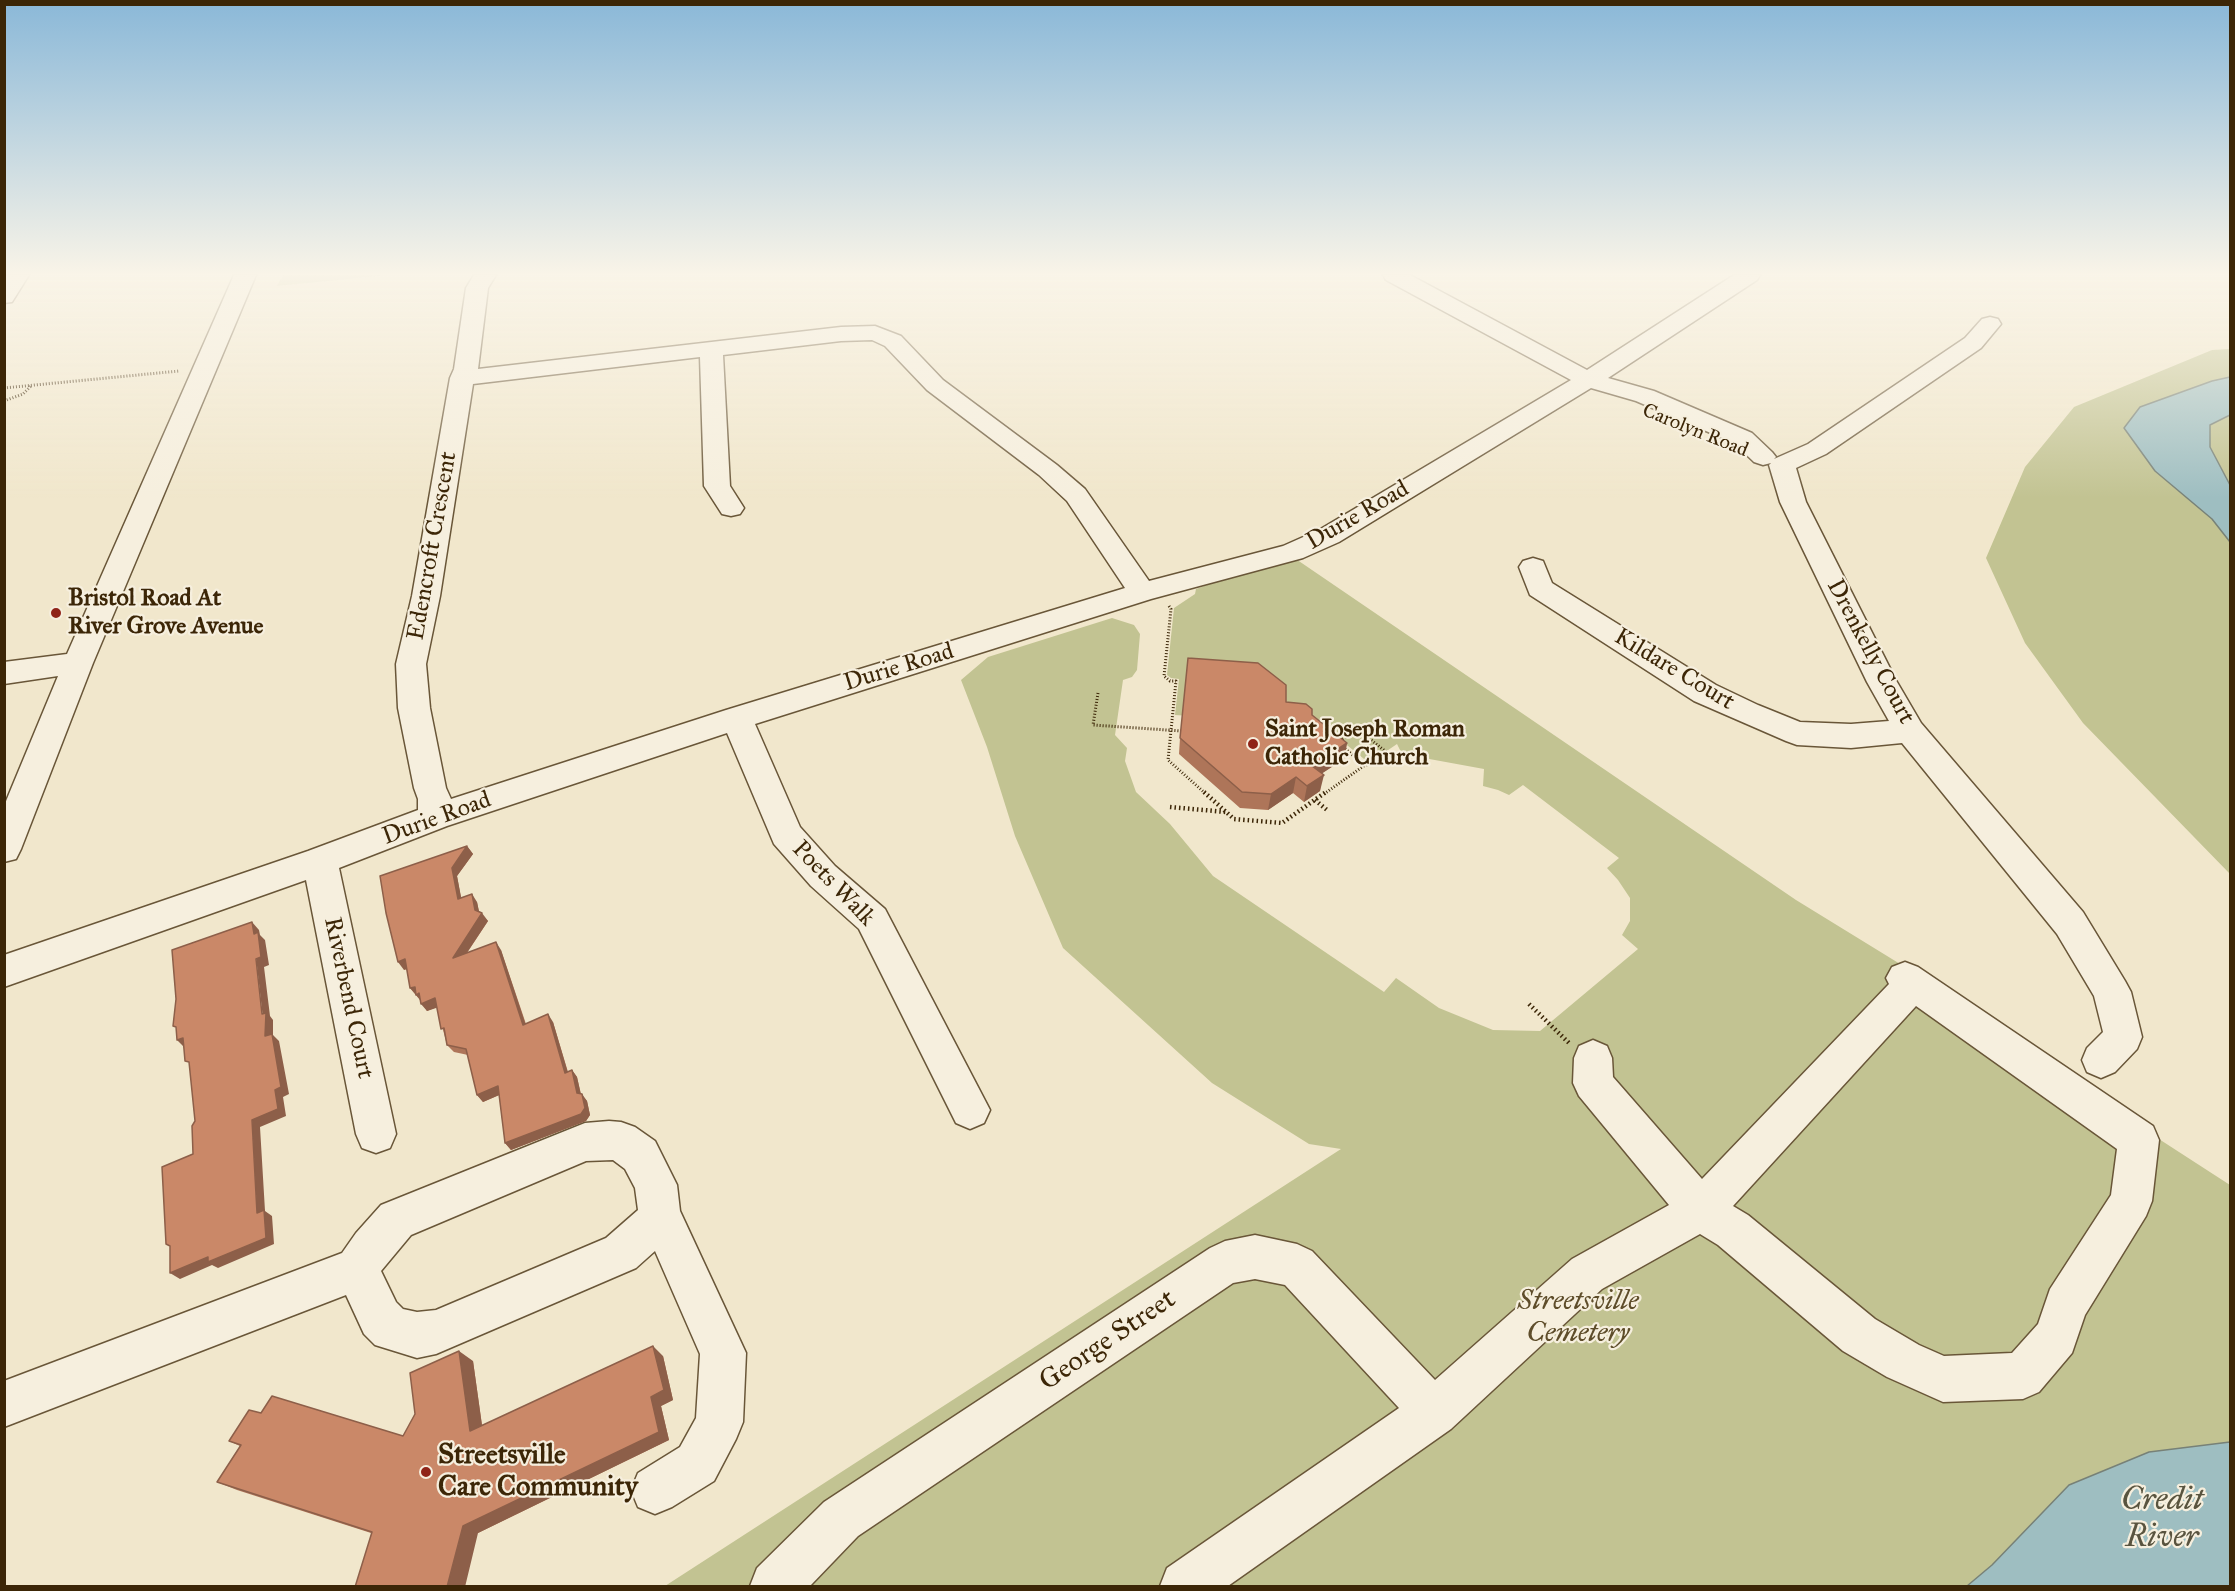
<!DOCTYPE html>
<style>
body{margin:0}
#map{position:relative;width:2235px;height:1591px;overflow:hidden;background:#f1e7cc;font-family:"IM FELL Great Primer",serif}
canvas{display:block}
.frame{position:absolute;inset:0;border:6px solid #3c2607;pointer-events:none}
</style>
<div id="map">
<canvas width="2235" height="1591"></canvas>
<div class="frame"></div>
</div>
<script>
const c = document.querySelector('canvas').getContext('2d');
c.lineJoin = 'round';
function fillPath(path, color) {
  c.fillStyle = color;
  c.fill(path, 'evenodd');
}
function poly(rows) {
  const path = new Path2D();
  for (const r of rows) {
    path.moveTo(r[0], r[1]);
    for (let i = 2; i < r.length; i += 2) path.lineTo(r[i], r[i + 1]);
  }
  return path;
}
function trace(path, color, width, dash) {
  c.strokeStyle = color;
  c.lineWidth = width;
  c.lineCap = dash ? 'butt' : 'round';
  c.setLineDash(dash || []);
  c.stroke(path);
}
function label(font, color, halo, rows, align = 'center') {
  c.font = font + ' "IM FELL Great Primer",serif';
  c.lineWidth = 4.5;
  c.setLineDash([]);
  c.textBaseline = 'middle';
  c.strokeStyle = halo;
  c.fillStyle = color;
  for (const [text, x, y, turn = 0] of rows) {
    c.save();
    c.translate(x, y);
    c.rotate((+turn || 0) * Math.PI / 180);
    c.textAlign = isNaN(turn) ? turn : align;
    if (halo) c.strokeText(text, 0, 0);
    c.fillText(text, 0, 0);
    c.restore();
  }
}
const green = poly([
 [283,275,387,275,277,286],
 [2230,349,2230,377,2212,381,2155,471,2212,519,2230,542,2230,874,2083,723,2025,643,1986,558,2025,467,2074,407,2212,350],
 [2230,415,2230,485,2210,447,2210,425],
 [1290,555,1796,900,1905,967,2145,1130,2230,1185,2230,1442,2149,1453,1992,1565,1967,1586,665,1586,1341,1149,1309,1144,1212,1083,1063,948,1015,836,987,747,961,680,988,657,1112,618,1134,625,1140,634,1137,670,1132,677,1123,680,1115,735,1127,748,1125,761,1136,792,1170,824,1213,876,1384,992,1396,978,1439,1008,1493,1030,1540,1031,1638,949,1622,935,1630,921,1630,898,1618,880,1607,868,1619,858,1523,785,1509,795,1498,790,1483,786,1484,769,1402,754,1397,744,1369,763,1321,724,1175,715,1179,679,1171,678,1167,675,1174,608,1195,594,1196,589]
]);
const water = poly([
 [2230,377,2230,415,2210,425,2210,447,2230,485,2230,542,2212,519,2155,471,2124,428,2140,407,2212,381,2230,377],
 [2230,1442,2230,1586,1967,1586,1992,1565,2069,1485,2149,1452,2230,1442]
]);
const pathFar1 = poly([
 [4,388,179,371],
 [4,401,23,394,31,386],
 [1169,606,1171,609,1164,676,1170,681,1176,681,1168,760,1206,794],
 [1098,693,1093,725,1182,731],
 [1340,741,1357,729,1394,758,1388,762,1365,765],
 [1324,794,1365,765,1343,747]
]);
const path = poly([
 [1204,792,1234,819,1282,823,1326,792],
 [1315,800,1327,810],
 [1170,807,1226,812],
 [1529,1004,1569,1043]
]);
const minor = poly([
 [7,275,29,275,12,302,4,303,4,279,7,275],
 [234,275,256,275,93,663,21,849,16,859,4,862,4,806,58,676,4,684,4,662,67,654,234,275],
 [474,275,496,275,488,288,478,369,841,327,875,326,901,336,943,380,1057,465,1085,489,1149,581,1283,546,1319,530,1571,380,1386,280,1383,275,1410,275,1587,370,1734,275,1760,275,1757,280,1608,378,1654,391,1752,433,1772,452,1776,457,1774,459,1808,444,1965,338,1982,319,1990,317,1998,319,2001,324,1981,348,1826,454,1796,468,1806,502,1897,682,1921,723,2083,912,2125,981,2131,992,2142,1037,2137,1049,2115,1072,2101,1078,2087,1072,2082,1060,2087,1048,2103,1032,2094,996,2057,934,1902,743,1851,748,1797,745,1786,741,1694,701,1530,595,1519,567,1523,561,1533,558,1543,561,1552,583,1716,685,1758,705,1800,722,1851,724,1889,721,1867,682,1780,502,1769,465,1771,463,1763,465,1754,462,1734,443,1636,401,1591,388,1339,542,1303,558,1151,599,755,724,800,827,835,866,885,909,990,1110,984,1123,970,1129,956,1123,859,929,811,886,774,844,727,733,447,826,339,868,396,1134,390,1148,376,1153,362,1148,356,1134,306,880,4,987,4,955,308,851,418,810,418,799,414,788,398,708,396,664,412,596,450,378,454,369,466,288,474,275],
 [872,340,885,346,927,390,1039,475,1067,501,1125,588,726,710,451,799,446,788,430,708,426,664,440,596,473,384,700,357,704,486,722,514,731,516,740,514,744,508,730,486,723,355,841,341,872,340],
 [1905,962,1918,967,2153,1126,2159,1140,2152,1201,2146,1216,2085,1315,2072,1353,2039,1392,2023,1399,1943,1402,1887,1377,1843,1351,1718,1245,1700,1234,1602,1289,1451,1429,1228,1586,1160,1586,1167,1568,1399,1408,1285,1285,1255,1279,1233,1283,858,1536,810,1586,750,1586,757,1568,824,1502,1210,1248,1225,1241,1255,1235,1297,1244,1312,1251,1435,1380,1572,1259,1669,1205,1579,1096,1573,1083,1574,1058,1579,1046,1593,1040,1607,1046,1612,1058,1613,1077,1702,1179,1889,984,1886,978,1892,967,1905,962],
 [1916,1006,2117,1149,2111,1195,2050,1289,2038,1324,2012,1353,1944,1356,1919,1345,1875,1319,1748,1215,1733,1206,1916,1006],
 [609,1121,621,1122,635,1127,655,1141,677,1185,680,1211,746,1353,743,1422,736,1439,714,1481,672,1507,655,1514,638,1507,631,1490,638,1473,680,1447,696,1418,700,1354,655,1251,636,1268,436,1354,417,1358,375,1345,364,1334,346,1295,4,1427,4,1381,342,1253,356,1233,381,1205,585,1123,609,1121],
 [613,1160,625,1169,635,1188,638,1210,606,1238,436,1310,417,1312,403,1309,396,1302,381,1271,411,1235,586,1161,613,1160]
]);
const wall = poly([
 [1286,702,1347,743,1344,759,1322,773,1320,791,1304,802,1293,793,1268,810,1240,808,1179,754,1180,738],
 [467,846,473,854,457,876,461,898,477,902,479,912,488,921,467,953,501,950,526,1024,553,1022,568,1072,572,1070,577,1077,581,1094,587,1101,590,1115,586,1121,511,1150,505,1143,499,1095,483,1102,477,1095,468,1055,454,1052,447,1045,437,1007,427,1011,420,1000,410,988,407,969,404,970],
 [663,1356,673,1400,661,1406,669,1440,478,1533,371,1533,237,1490,217,1482,240,1446,229,1441,261,1413,403,1436,473,1361,482,1425]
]);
const shadedWall = poly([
 [1347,743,1344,759,1309,782,1312,766],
 [1324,775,1320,791,1304,802,1307,786],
 [1296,777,1293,793,1268,810,1271,794],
 [467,846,473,854,457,876,463,907,458,899,452,868],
 [472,894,477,902,480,916,482,913,488,921,458,966,453,958,475,910],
 [252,922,259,930,260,935,265,940,269,965,264,967,270,1016,273,1020,273,1035,279,1041,289,1094,283,1097,286,1116,260,1127,265,1211,272,1216,274,1244,218,1268,212,1265,180,1279,170,1273,257,1213,252,1120,265,1036],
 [496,942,501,950,528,1032,523,1025],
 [405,959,411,967,404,970,398,962],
 [415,987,425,1001,422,1002,410,988],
 [435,998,442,1006,427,1011,421,1004],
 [548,1014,553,1022,570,1080,565,1073],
 [183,1038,185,1048,177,1040],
 [572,1070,577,1077,582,1100,577,1093],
 [498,1086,504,1093,483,1102,477,1095],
 [582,1094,587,1101,590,1115,586,1121,511,1150,505,1143],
 [653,1346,663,1356,673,1400,661,1406,669,1440,478,1533,465,1587,447,1587,463,1526],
 [459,1351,473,1361,484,1440,470,1431]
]);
const building = poly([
 [1188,658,1258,663,1286,685,1286,702,1306,704,1312,709,1312,715,1347,743,1312,766,1324,775,1307,786,1296,777,1271,794,1242,792,1180,738,1188,658],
 [467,846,452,868,458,899,472,894,475,910,482,913,453,958,496,942,523,1025,548,1014,565,1073,572,1070,577,1093,582,1094,585,1108,581,1114,505,1143,498,1086,477,1095,466,1049,447,1045,444,1028,441,1029,435,998,421,1004,419,993,416,995,415,987,410,988,405,959,398,962,386,913,380,876,467,846],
 [252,922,254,934,258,932,261,957,256,959,262,1014,266,1013,265,1036,272,1034,281,1087,275,1090,278,1109,252,1120,257,1213,264,1210,266,1238,208,1262,208,1257,170,1273,170,1246,166,1244,162,1167,193,1154,192,1126,195,1121,189,1062,185,1061,183,1038,177,1040,176,1027,173,1026,176,999,172,950,252,922],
 [653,1346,664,1390,651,1397,659,1432,463,1526,447,1587,355,1587,372,1532,217,1482,241,1445,229,1441,249,1410,261,1413,272,1396,403,1436,415,1414,410,1373,459,1351,470,1431,653,1346]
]);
const markers = [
 [56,613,6,"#8f2418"],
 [1253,744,6,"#8f2418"],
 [426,1472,6,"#8f2418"]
];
const farStreetnames = [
 ["Carolyn Road",1695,431,22]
];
const streetNames = [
 ["Durie Road",1358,516,-30],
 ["Edencroft Crescent",433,546,-80],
 ["Drenkelly Court",1870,652,62],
 ["Durie Road",899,668,-17],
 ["Kildare Court",1674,670,31],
 ["Durie Road",437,819,-20],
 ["Poets Walk",833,884,46],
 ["Riverbend Court",348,998,78]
];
const poiNames = [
 ["Bristol Road At",68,599],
 ["River Grove Avenue",68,627],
 ["Saint Joseph Roman",1265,730],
 ["Catholic Church",1265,758]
];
const nearParknames = [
 ["Streetsville",1578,1302],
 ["Cemetery",1578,1334]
];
const nearStreetnames = [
 ["George Street",1108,1341,-34]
];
const nearPoinames = [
 ["Streetsville",438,1456],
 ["Care Community",438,1488]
];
const nearWaternames = [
 ["Credit",2162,1501],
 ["River",2162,1538]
];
fillPath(green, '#c2c392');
fillPath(water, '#9ebec1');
trace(water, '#778177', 1.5);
trace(minor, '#695638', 3);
trace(pathFar1, '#3c2607', 3, [1, 2]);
trace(path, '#3c2607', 4.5, [1.5, 3]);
fillPath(minor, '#f6efde');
fillPath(wall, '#ae7559');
fillPath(shadedWall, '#8d5f49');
fillPath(building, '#ca8868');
trace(building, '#8d5f49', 1.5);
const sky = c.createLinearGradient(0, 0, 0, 498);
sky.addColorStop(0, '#8ab8d8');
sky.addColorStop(0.55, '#f9f4e8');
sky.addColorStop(1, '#f9f4e800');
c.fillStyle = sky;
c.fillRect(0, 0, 2235, 498);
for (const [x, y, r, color] of markers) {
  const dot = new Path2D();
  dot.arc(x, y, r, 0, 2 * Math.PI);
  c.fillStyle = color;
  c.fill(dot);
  trace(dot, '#f6efde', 2);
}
label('20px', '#3c2607', '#f6efde', farStreetnames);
label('24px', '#3c2607', '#f6efde', streetNames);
label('bold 24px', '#3c2607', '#f6efde', poiNames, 'left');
label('italic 28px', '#5e4d2a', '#f6efde', nearParknames);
label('28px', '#3c2607', '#f6efde', nearStreetnames);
label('bold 28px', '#3c2607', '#f6efde', nearPoinames, 'left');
label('italic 32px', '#59543f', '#f6efde', nearWaternames);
</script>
